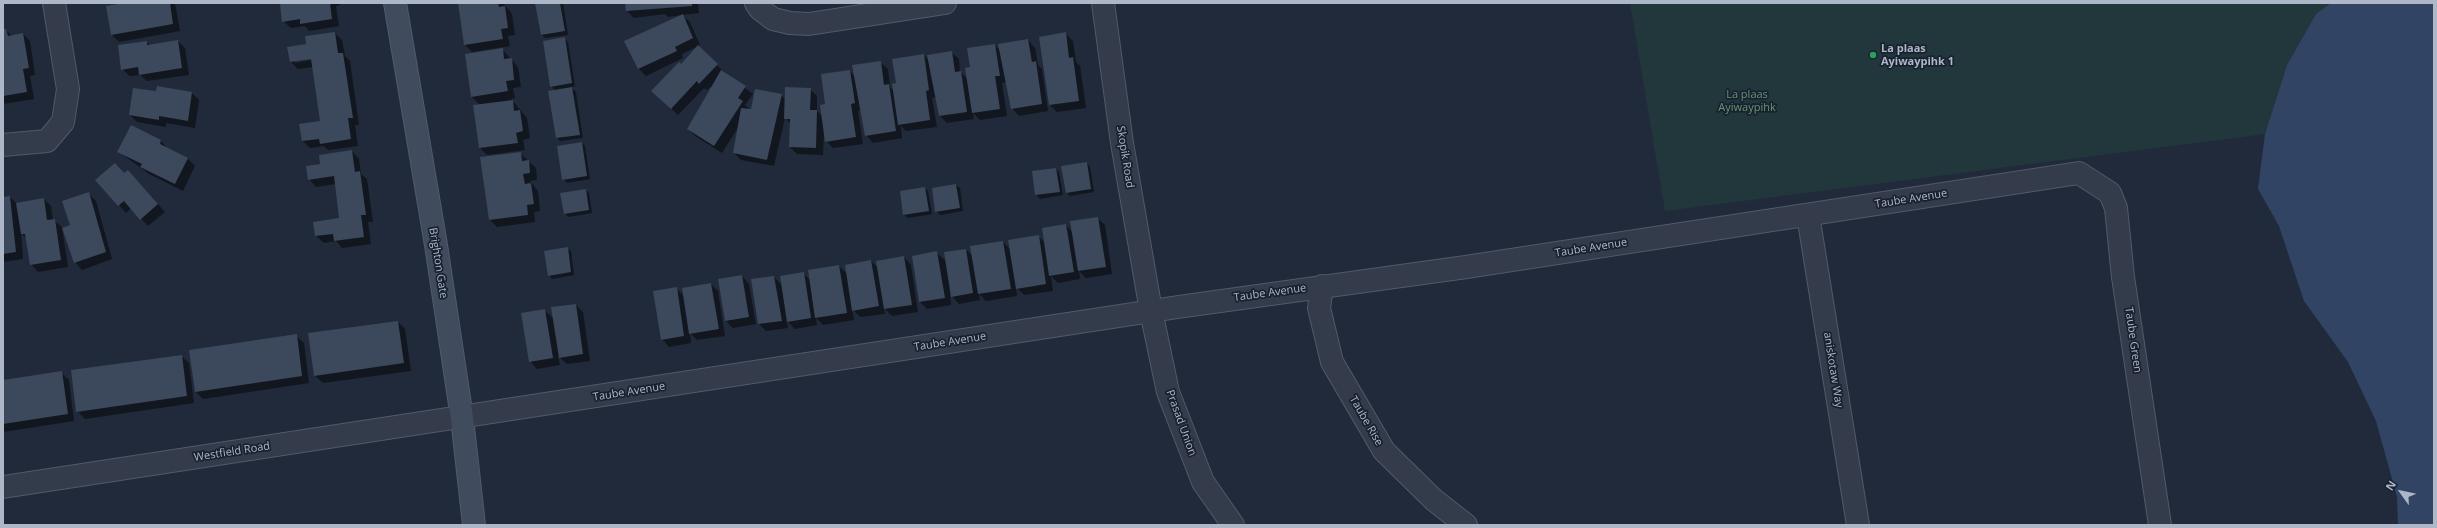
<!DOCTYPE html>
<style>
body{margin:0}
#map{position:relative;width:2437px;height:528px;overflow:hidden;background:#202a3b;font-family:"Open Sans",sans-serif}
canvas{display:block}
.frame{position:absolute;inset:0;border:4px solid #aeb7c7;pointer-events:none}
.north{position:absolute;left:2381px;top:472px;width:40px;height:40px;-webkit-text-stroke:3px #192130;paint-order:stroke;rotate:303deg;font-size:11px;font-weight:700;line-height:16px;text-align:center;color:#aeb7c7}
.north::after{content:'';display:block;margin:auto;width:14px;height:18px;background:#aeb7c7;clip-path:polygon(50% 0,100% 100%,50% 72%,0 100%)}
</style>
<div id="map">
<canvas width="2437" height="528"></canvas>
<div class="frame"></div>
<div class="north">N</div>
</div>
<script>
const c = document.querySelector('canvas').getContext('2d');
c.lineJoin = 'round';
function fillPath(path, color) {
  c.fillStyle = color;
  c.fill(path, 'evenodd');
}
function poly(rows) {
  const path = new Path2D();
  for (const r of rows) {
    path.moveTo(r[0], r[1]);
    for (let i = 2; i < r.length; i += 2) path.lineTo(r[i], r[i + 1]);
  }
  return path;
}
function trace(path, color, width, dash) {
  c.strokeStyle = color;
  c.lineWidth = width;
  c.lineCap = dash ? 'butt' : 'round';
  c.setLineDash(dash || []);
  c.stroke(path);
}
function label(font, color, halo, rows, align = 'center') {
  c.font = font + ' "Open Sans",sans-serif';
  c.lineWidth = 3.5;
  c.setLineDash([]);
  c.textBaseline = 'middle';
  c.strokeStyle = halo;
  c.fillStyle = color;
  for (const [text, x, y, turn = 0] of rows) {
    c.save();
    c.translate(x, y);
    c.rotate((+turn || 0) * Math.PI / 180);
    c.textAlign = isNaN(turn) ? turn : align;
    if (halo) c.strokeText(text, 0, 0);
    c.fillText(text, 0, 0);
    c.restore();
  }
}
const green = poly([
 [1630,3,2331,3,2316,14,2287,65,2265,134,1665,211]
]);
const water = poly([
 [2331,3,2434,3,2434,525,2398,525,2397,497,2376,421,2348,362,2304,301,2279,226,2258,189,2265,134,2287,65,2316,14]
]);
const shadow = poly([
 [127,3,175,3,180,31,119,42,112,35],
 [298,3,340,3,340,5,336,6,339,26,309,31,305,26,291,28,283,21],
 [459,3,503,3,512,14,515,35,508,36,510,46,472,52,465,45],
 [536,3,563,3,568,35,545,38,542,35],
 [626,3,698,3,699,13,682,15,690,22,700,45,682,54,683,58,646,76,639,69,626,42,681,15,668,17,665,14,634,18,627,11],
 [3,30,6,30,12,36,23,34,30,41,35,75,30,76,34,99,3,104],
 [335,33,342,40,345,56,350,61,359,125,355,125,358,146,328,150,324,146,310,148,303,141,300,125,321,122,313,67,298,69,291,62,289,48,307,45],
 [316,57,316,59,295,63,295,61],
 [1066,34,1073,41,1076,62,1080,66,1086,108,1057,112,1050,105],
 [565,39,568,42,575,86,571,87,576,92,583,138,560,141,557,138,549,92,556,91,551,86],
 [1028,40,1035,48,1038,65,1042,69,1048,111,1019,116,1012,108,1008,82,1002,83,1007,116,980,120,973,113,974,119,947,123,940,116,937,97,932,98,937,127,906,131,901,126,902,138,873,143,866,135,862,110,858,111,863,144,833,148,826,141,824,133,823,155,797,154,790,147,791,124,785,118,774,166,741,160,734,153,739,126,722,153,695,136,688,129,713,89,710,87,707,90,704,88,678,115,660,98,681,65,698,47,724,72,753,94,745,105,752,111,781,95,786,100,810,89,817,96,817,111,822,116,826,105,850,71,855,77,880,62,888,69,890,87,893,90,924,55,929,60,951,52,959,59,960,72,967,78,971,68,994,45,1001,51],
 [178,41,185,48,189,75,147,81,140,75,130,76,122,69,146,42,150,45],
 [502,49,518,67,521,87,513,88,515,98,511,99,527,118,530,138,523,140,525,150,487,155,480,148,474,106,480,105,471,96],
 [157,93,192,93,199,100,195,128,166,123,166,127,137,122,130,115],
 [131,126,161,141,168,149,188,159,195,166,183,191,149,174,119,152],
 [582,143,585,146,590,179,567,183,563,179],
 [352,151,359,159,361,174,367,179,373,222,368,222,371,244,342,248,336,241,324,243,316,236,340,219,336,184,316,187,309,179,322,165],
 [520,153,536,168,537,180,530,181,538,191,540,211,534,212,535,222,497,227,489,219],
 [1087,163,1090,167,1094,192,1070,196,1066,192],
 [1056,169,1059,172,1063,195,1040,199,1036,195,1033,172],
 [124,174,135,178,165,212,148,226,131,208,126,213,97,180],
 [956,185,960,188,963,211,940,215,936,211,933,188],
 [925,188,928,191,932,214,908,218,904,215],
 [586,190,589,193,592,213,568,217,564,213],
 [88,193,96,201,112,259,82,270,75,262,71,225],
 [10,197,17,204,44,199,51,206,53,220,62,227,68,267,38,272,31,264,26,238,22,234,21,228,23,259,3,262,3,198],
 [1097,218,1105,225,1112,274,1086,278,1079,271,1080,279,1058,283,1051,276,1053,291,1024,295,1016,287,1017,296,986,301,979,294,980,300,959,304,950,294,951,305,927,309,920,302,937,253,946,261,966,250,973,256,1003,242,1011,250,1038,236,1045,243,1066,225,1072,232],
 [567,248,571,251,574,275,552,279,549,275],
 [904,257,911,265,918,312,892,316,884,308,885,314,860,317,852,309,854,320,823,325,816,318,817,325,795,329,787,321,788,328,766,331,759,324,752,280,774,277,782,285,803,273,810,280,839,266,847,274,871,261,879,269],
 [742,276,749,284,756,324,733,328,726,321],
 [711,284,718,291,725,336,697,340,690,333,691,343,669,347,662,339,676,288,684,296],
 [576,305,583,312,590,361,567,364,558,356,560,365,537,369,530,361,545,311,554,319],
 [398,322,405,329,411,371,323,383,315,376,309,334],
 [296,336,304,343,309,383,203,399,195,391],
 [181,356,189,363,194,403,85,419,77,411],
 [61,373,69,380,74,421,3,432,3,381]
]);
const building = poly([
 [124,3,170,3,173,24,111,35,106,6],
 [290,3,330,3,332,19,300,24,300,19,282,22,280,4],
 [458,3,498,3,499,7,505,6,508,28,501,29,503,39,464,45],
 [535,3,560,3,565,31,541,35],
 [625,3,692,3,692,6,626,11],
 [683,14,693,38,675,47,677,51,638,69,624,41],
 [3,29,6,29,8,36,23,33,29,68,23,69,27,92,3,96],
 [335,32,338,53,343,53,353,118,348,118,351,139,320,144,319,139,302,141,299,124,320,121,311,59,290,62,287,47,306,44,305,36],
 [1066,32,1069,58,1073,57,1079,101,1049,105,1039,37],
 [565,37,572,83,550,87,543,41],
 [1028,39,1032,62,1036,61,1042,104,1011,109,998,44],
 [178,40,182,68,139,75,138,67,121,70,118,45,147,41,147,45],
 [995,44,1000,76,995,76,1000,109,972,113,965,68,970,67,967,48],
 [698,45,718,64,699,84,697,81,671,109,651,91,679,62,681,64],
 [503,48,504,59,512,58,514,80,506,81,508,91,471,97,465,54],
 [952,51,955,72,961,71,967,112,939,116,927,55],
 [924,54,929,90,926,91,930,120,898,125,892,84,896,83,892,59],
 [881,61,884,85,889,84,896,131,865,136,852,65],
 [721,70,746,86,738,98,743,101,714,146,687,129],
 [850,70,855,103,851,104,856,137,825,142,820,105,825,104,821,74],
 [157,86,192,92,188,121,159,116,159,120,129,115,133,88,156,91],
 [572,87,580,135,556,138,548,91],
 [785,87,811,88,810,110,817,110,816,148,789,147,790,119,784,119],
 [755,89,782,94,767,160,733,153,741,108,751,109],
 [513,100,514,111,520,110,523,131,516,133,518,143,479,148,473,105],
 [131,125,161,140,160,144,188,158,175,184,140,167,142,164,117,152],
 [582,142,587,176,562,180,557,146],
 [352,150,355,172,360,171,366,215,361,215,364,237,334,241,333,234,315,236,313,222,339,218,334,176,308,180,306,166,320,164,319,155],
 [521,152,522,161,529,160,530,173,523,174,525,184,531,183,534,204,527,205,528,215,489,220,480,157],
 [1087,162,1091,189,1066,193,1061,166],
 [115,163,124,173,128,170,158,204,140,220,124,201,118,206,95,180],
 [1056,168,1060,192,1035,195,1032,171],
 [956,184,960,208,935,212,932,188],
 [925,187,929,211,903,215,900,191],
 [586,189,589,210,564,214,560,193],
 [89,192,106,252,74,263,62,228,70,225,62,201],
 [10,196,16,252,3,254,3,197],
 [44,198,47,220,55,219,61,260,30,265,25,234,21,234,16,203],
 [1098,217,1106,267,1078,271,1070,221],
 [1066,224,1074,272,1049,276,1042,228],
 [1039,235,1046,284,1016,289,1008,240],
 [1003,241,1011,289,978,294,970,246],
 [568,247,571,272,548,276,544,251],
 [966,249,973,293,951,297,944,252],
 [937,251,945,298,919,302,912,256],
 [904,256,912,305,884,309,876,261],
 [871,260,879,306,852,311,845,265],
 [839,265,847,313,815,318,808,270],
 [804,272,811,318,787,322,780,276],
 [742,275,749,317,725,321,718,279],
 [774,276,782,321,758,324,751,279],
 [711,283,719,329,689,334,682,288],
 [677,287,684,336,661,340,653,291],
 [576,304,583,354,559,358,551,307],
 [545,309,553,358,529,362,521,313],
 [398,321,404,363,314,376,308,333],
 [297,334,302,376,195,392,189,350],
 [182,355,187,396,76,412,71,370],
 [62,371,68,414,3,424,3,380]
]);
const street = poly([
 [756,3,760,9,773,19,790,23,809,24,945,3],
 [1103,3,1122,143,1151,311,1168,392,1203,482,1233,525],
 [3,145,47,141,63,122,68,89,54,3],
 [1808,215,1858,525],
 [1322,286,1319,308,1332,362,1384,451,1434,500,1466,525],
 [3,487,1178,307,1466,267,2079,173,2110,193,2116,208,2123,277,2160,525]
]);
const secondary = poly([
 [395,3,436,245,462,418,474,525]
]);
const markers = [
 [1873,55,4,"#2e9e5b"]
];
const poiNames = [
 ["La plaas",1881,49],
 ["Ayiwaypihk 1",1881,62]
];
const parkNames = [
 ["La plaas",1747,95],
 ["Ayiwaypihk",1747,108]
];
const streetNames = [
 ["Skopik Road",1125,157,81],
 ["Taube Avenue",1911,199,-9],
 ["Taube Avenue",1591,248,-9],
 ["Brighton Gate",438,263,81],
 ["Taube Avenue",1270,293,-8],
 ["Taube Green",2133,340,82],
 ["Taube Avenue",950,342,-9],
 ["aniskotaw Way",1833,370,81],
 ["Taube Avenue",629,392,-9],
 ["Taube Rise",1366,421,60],
 ["Prasad Union",1181,423,70],
 ["Westfield Road",232,452,-9]
];
fillPath(green, '#22373c');
fillPath(water, '#324464');
fillPath(shadow, '#0007');
fillPath(building, '#3c485b');
trace(street, '#515a69', 24);
trace(secondary, '#515a69', 24);
trace(street, '#343c4b', 22);
trace(secondary, '#414b5e', 22);
for (const [x, y, r, color] of markers) {
  const dot = new Path2D();
  dot.arc(x, y, r, 0, 2 * Math.PI);
  c.fillStyle = color;
  c.fill(dot);
  trace(dot, '#192130', 1.5);
}
label('bold 11px', '#aeb7c7', '#192130', poiNames, 'left');
label('11px', '#649a73', '#192130', parkNames);
label('11px', '#aeb7c7', '#192130', streetNames);
</script>
